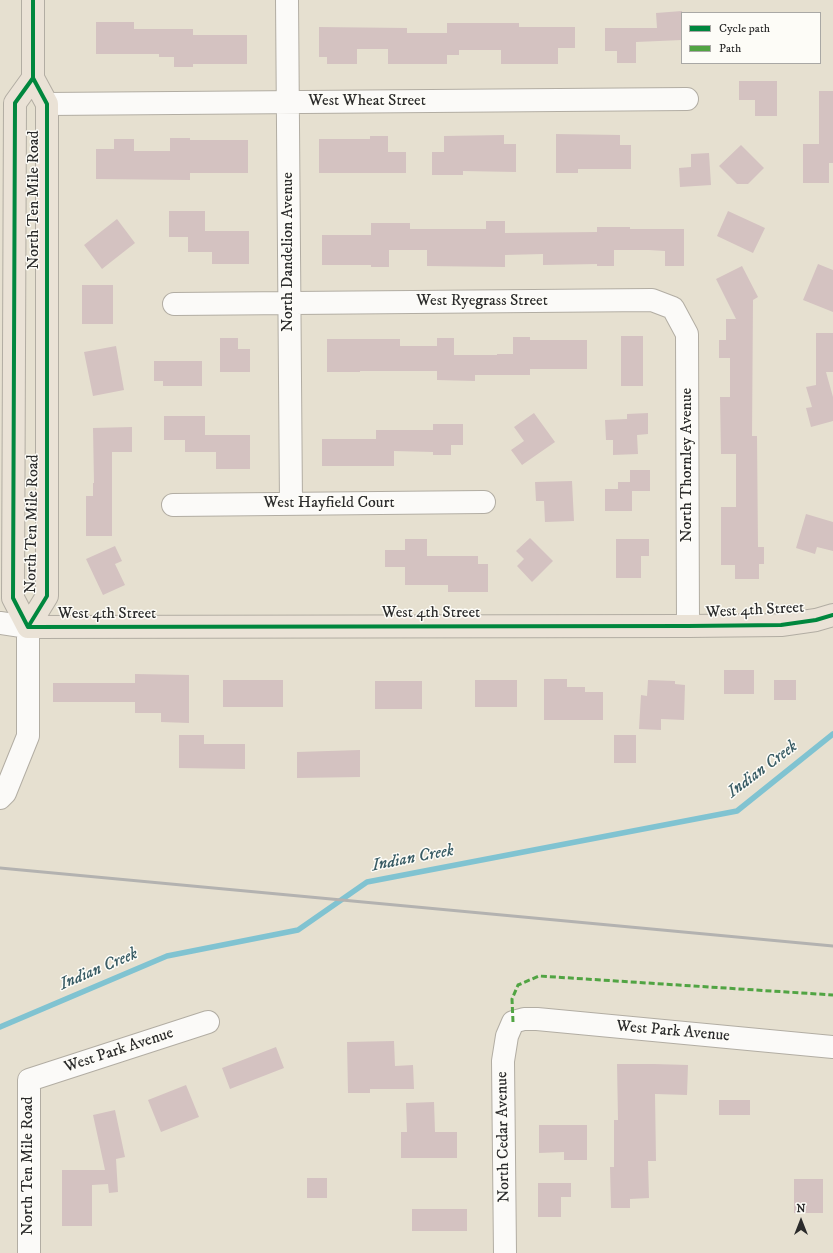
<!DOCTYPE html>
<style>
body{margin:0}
#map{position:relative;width:833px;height:1253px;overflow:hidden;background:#e6e0d0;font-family:"IM FELL DW Pica",serif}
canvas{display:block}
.legend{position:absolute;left:681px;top:12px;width:140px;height:52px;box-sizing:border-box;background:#fdfcf7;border:1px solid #a9a8a5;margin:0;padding:5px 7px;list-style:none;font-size:12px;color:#2b2b2b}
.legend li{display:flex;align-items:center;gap:8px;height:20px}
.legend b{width:20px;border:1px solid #a9a8a5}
.north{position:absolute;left:781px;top:1201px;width:40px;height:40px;-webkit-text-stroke:3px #fdfcf7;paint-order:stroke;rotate:0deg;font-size:11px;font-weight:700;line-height:16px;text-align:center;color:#2b2b2b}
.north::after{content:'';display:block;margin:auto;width:14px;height:18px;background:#2b2b2b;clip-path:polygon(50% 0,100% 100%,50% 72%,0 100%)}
</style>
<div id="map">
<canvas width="833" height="1253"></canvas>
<ul class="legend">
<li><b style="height:5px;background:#00873e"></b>Cycle path</li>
<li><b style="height:5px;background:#51a443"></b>Path</li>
</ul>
<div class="north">N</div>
</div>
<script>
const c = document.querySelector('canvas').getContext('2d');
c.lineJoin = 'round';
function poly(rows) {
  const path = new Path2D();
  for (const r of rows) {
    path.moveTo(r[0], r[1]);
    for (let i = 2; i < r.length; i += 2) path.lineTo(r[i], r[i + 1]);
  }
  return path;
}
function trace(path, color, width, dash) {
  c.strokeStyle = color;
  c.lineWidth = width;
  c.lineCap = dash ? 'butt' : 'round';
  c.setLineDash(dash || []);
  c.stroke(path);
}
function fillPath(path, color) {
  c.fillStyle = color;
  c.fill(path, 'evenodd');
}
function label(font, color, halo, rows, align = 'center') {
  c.font = font + ' "IM FELL DW Pica",serif';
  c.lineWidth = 3;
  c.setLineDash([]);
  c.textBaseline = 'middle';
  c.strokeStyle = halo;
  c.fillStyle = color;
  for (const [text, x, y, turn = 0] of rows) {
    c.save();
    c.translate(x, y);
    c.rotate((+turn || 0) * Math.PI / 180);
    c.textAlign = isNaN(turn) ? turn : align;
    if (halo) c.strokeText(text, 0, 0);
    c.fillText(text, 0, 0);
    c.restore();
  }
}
const stream = poly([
 [0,1027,167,956,298,930,367,882,737,811,833,734]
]);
const building = poly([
 [682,11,682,40,636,42,636,63,617,63,617,51,605,51,605,28,657,28,656,13],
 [96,22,134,22,134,29,193,29,193,35,247,35,247,64,193,64,193,67,174,67,174,57,159,57,159,54,96,54],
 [447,23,519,23,519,27,575,27,575,48,558,48,558,64,501,64,501,50,459,50,459,55,447,55,447,64,388,64,388,49,357,49,357,64,327,64,327,57,319,57,319,27,407,28,407,33,447,33],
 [739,81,777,81,777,116,755,116,755,100,739,100],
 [819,91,833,91,833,163,829,163,829,183,803,183,803,144,819,144],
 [556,134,620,135,620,145,631,145,631,169,578,169,578,173,556,173],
 [504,135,504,144,516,144,516,172,463,171,463,175,432,175,432,152,444,152,444,136],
 [370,136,388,136,388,152,406,152,406,173,319,173,319,139,370,139],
 [170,138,190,138,190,140,248,140,248,173,190,173,190,180,96,179,96,149,114,149,114,139,134,139,134,151,170,151],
 [741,145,764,168,748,184,737,184,719,166],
 [709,153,711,185,680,187,679,168,691,167,691,154],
 [169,211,205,211,205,231,249,231,249,264,212,264,212,252,188,252,188,237,169,237],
 [728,211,765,228,753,253,717,236],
 [117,219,135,243,102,269,84,245],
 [486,221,505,221,505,233,597,232,597,227,630,227,630,229,684,229,684,266,665,266,665,251,649,250,614,250,614,266,597,266,597,264,543,265,543,254,505,255,505,267,427,266,427,250,389,250,389,267,371,267,371,265,322,265,322,235,371,235,371,223,410,223,410,229,486,229],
 [818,264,833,270,833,312,803,300],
 [742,266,758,297,753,300,752,436,757,436,758,547,764,547,764,564,759,564,759,579,735,579,735,565,721,565,721,507,736,507,736,454,721,454,720,397,730,397,730,358,719,358,719,340,726,340,726,319,736,319,716,279],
 [82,285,113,285,113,324,82,324],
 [816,333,833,333,833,372,826,372,833,397,833,421,811,427,806,408,812,407,806,387,816,385],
 [621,336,643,336,643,386,621,386],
 [513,337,530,337,530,340,587,340,587,369,530,369,530,375,475,375,475,381,437,380,437,371,360,371,360,372,327,372,327,339,400,339,400,346,437,346,437,338,454,338,454,355,497,355,497,354,513,354],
 [220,338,238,338,238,349,250,349,250,372,220,372],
 [116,346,124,390,93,396,84,352],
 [154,361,202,361,202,386,163,386,163,381,154,381],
 [534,413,555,442,522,465,511,450,524,441,514,427],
 [648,413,648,434,637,435,638,454,613,455,613,440,606,440,605,420,627,419,627,414],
 [164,416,205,416,205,435,250,435,250,469,216,469,216,452,185,452,185,440,164,440],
 [433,424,463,424,463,445,451,445,451,455,433,455,433,452,394,451,394,466,322,466,322,439,376,439,376,430,433,430],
 [132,427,132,452,112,452,112,536,86,536,86,496,93,496,93,483,94,483,93,428],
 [630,470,650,470,650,491,632,491,632,511,605,511,605,489,618,489,618,482,630,482],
 [572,481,574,521,545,522,544,501,536,501,535,482],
 [806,514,833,522,833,551,817,547,815,554,796,548],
 [530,538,553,561,532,582,517,566,524,559,516,551],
 [405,539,427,539,427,556,478,556,478,564,488,564,488,592,448,592,448,585,405,585,405,567,385,567,385,550,405,550],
 [616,539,649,539,649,556,641,556,641,578,616,578],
 [115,546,122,561,115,564,125,585,103,595,86,559],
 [724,670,754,670,754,694,724,694],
 [135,674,189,675,189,723,161,722,161,713,135,713,135,702,53,702,53,683,135,683],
 [544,679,567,679,567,687,585,687,585,692,603,692,603,720,544,720],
 [223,680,283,680,283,707,223,707],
 [475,680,517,680,517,707,475,707],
 [648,680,675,681,675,684,685,685,684,720,661,719,661,730,639,729,641,695,647,696],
 [774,680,796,680,796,700,774,700],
 [375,681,422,681,422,709,375,709],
 [179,735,204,735,204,744,245,744,245,769,179,768],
 [614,735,636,735,636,763,614,763],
 [360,750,360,777,297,778,297,752],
 [394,1041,395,1066,413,1065,414,1089,370,1089,370,1093,348,1093,347,1042],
 [276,1047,284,1068,230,1089,222,1068],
 [617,1064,654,1064,688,1065,687,1095,655,1094,656,1161,648,1161,649,1198,630,1199,630,1208,611,1208,610,1167,614,1167,614,1120,618,1120],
 [186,1085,199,1117,161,1132,148,1100],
 [719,1100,750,1100,750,1115,719,1115],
 [434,1102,435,1132,457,1132,457,1158,401,1158,401,1132,407,1132,406,1103],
 [115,1110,125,1157,116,1159,118,1192,109,1193,108,1184,92,1185,92,1226,62,1226,62,1170,105,1170,93,1115],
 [539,1125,587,1125,587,1160,564,1160,564,1152,539,1153],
 [307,1178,327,1178,327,1198,307,1198],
 [794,1179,823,1179,823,1213,794,1213],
 [538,1183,571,1183,571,1197,561,1197,561,1217,538,1217],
 [412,1209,467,1209,467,1231,412,1231]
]);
const minor = poly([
 [287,0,291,504],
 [47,104,687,99],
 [174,304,652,300,673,308,687,334,688,626],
 [173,505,484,502],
 [0,623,28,627,28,736,5,793,0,798],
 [29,1253,29,1080,208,1022],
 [505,1253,503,1061,507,1036,513,1022,524,1019,537,1019,833,1047]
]);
const major = poly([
 [33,78,47,104,47,596,28,627,13,598,15,103,33,78],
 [33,78,33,0],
 [28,627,688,626,781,625,816,620,833,615]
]);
const rail = poly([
 [0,868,833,946]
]);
const quiet = poly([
 [513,1022,512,999,518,985,539,976,833,995]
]);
const cycleway = poly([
 [33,78,47,104,47,596,28,627,13,598,15,103,33,78],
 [33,78,33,0],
 [28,627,688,626,781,625,816,620,833,615]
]);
const streetNames = [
 ["West Wheat Street",367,102],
 ["North Ten Mile Road",35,200,-90],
 ["North Dandelion Avenue",289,252,-90],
 ["West Ryegrass Street",482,302],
 ["North Thornley Avenue",688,465,-90],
 ["West Hayfield Court",329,504],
 ["North Ten Mile Road",33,524,-89],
 ["West 4th Street",755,611,-3],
 ["West 4th Street",431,614],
 ["West 4th Street",107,615],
 ["West Park Avenue",673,1032,5],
 ["West Park Avenue",119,1051,-18],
 ["North Cedar Avenue",504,1137,-91],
 ["North Ten Mile Road",29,1166,-90]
];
const waterNames = [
 ["Indian Creek",763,770,-37],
 ["Indian Creek",413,859,-11],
 ["Indian Creek",99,970,-23]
];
trace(stream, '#80c3d1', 5.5);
fillPath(building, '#d4c2c1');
trace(minor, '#b2ada3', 24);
trace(major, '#b2ada3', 24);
trace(minor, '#fbfaf8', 22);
trace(major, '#eae2d6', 22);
trace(rail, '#b3b2b0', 3);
trace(quiet, '#51a443', 3, [6, 3]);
trace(cycleway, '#00873e', 4);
label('16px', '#2b2b2b', '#fdfcf7', streetNames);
label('italic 17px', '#395c65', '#fdfcf7', waterNames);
</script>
